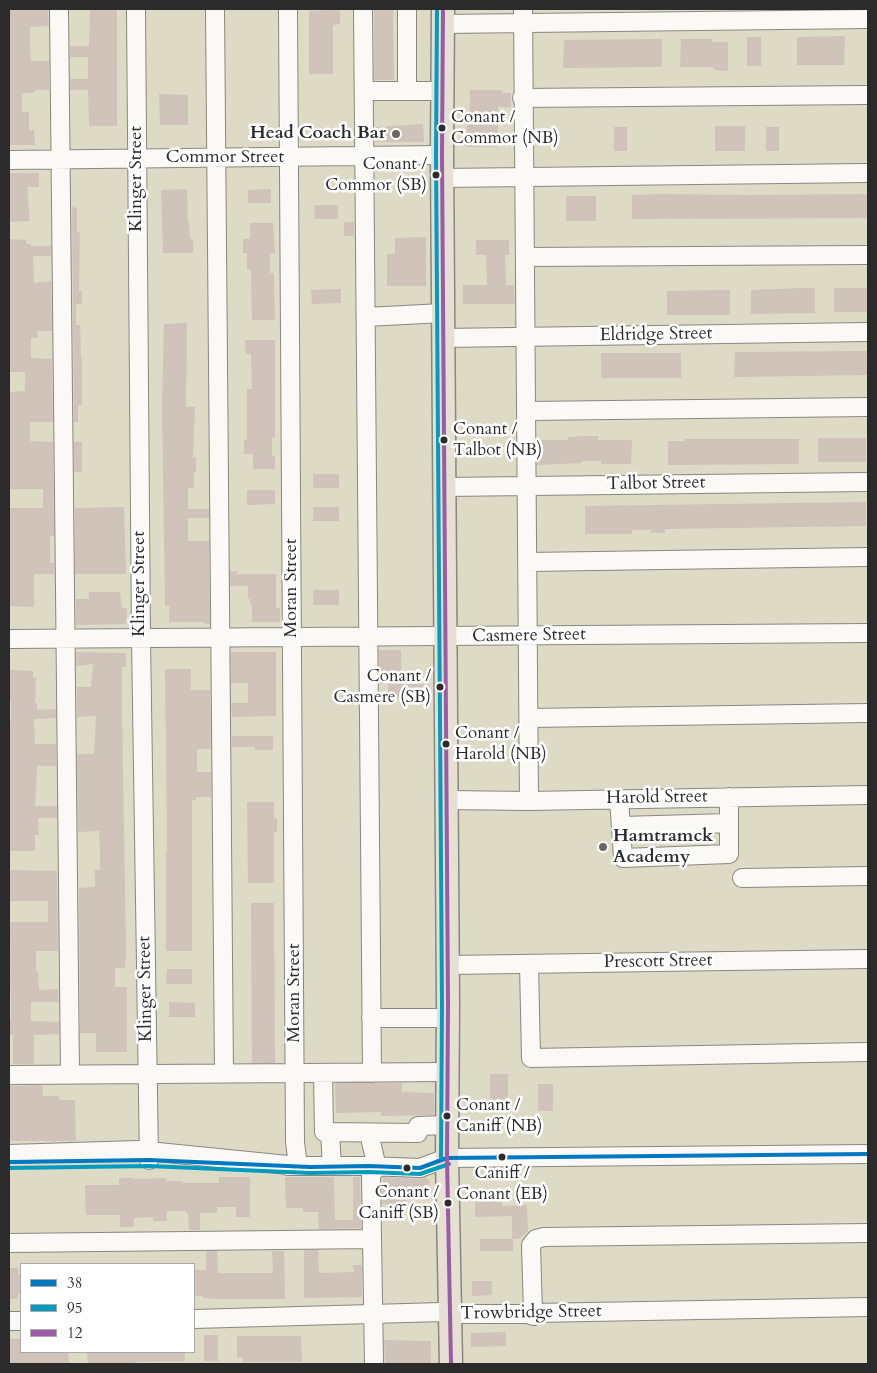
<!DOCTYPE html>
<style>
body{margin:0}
#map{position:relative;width:877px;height:1373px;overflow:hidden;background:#dddac6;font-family:Cardo,serif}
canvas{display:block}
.frame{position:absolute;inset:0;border:10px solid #2b2b2b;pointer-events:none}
.legend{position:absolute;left:20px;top:1263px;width:175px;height:90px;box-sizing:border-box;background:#fff;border:1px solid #aaa;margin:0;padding:6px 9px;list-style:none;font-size:15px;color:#2b2b2b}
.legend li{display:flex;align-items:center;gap:10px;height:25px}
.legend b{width:25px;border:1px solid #aaa}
</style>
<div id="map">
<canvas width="877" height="1373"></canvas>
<div class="frame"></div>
<ul class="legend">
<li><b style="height:6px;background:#0079c2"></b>38</li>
<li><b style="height:6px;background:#049cbe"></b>95</li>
<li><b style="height:6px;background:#9b5ba5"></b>12</li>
</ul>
</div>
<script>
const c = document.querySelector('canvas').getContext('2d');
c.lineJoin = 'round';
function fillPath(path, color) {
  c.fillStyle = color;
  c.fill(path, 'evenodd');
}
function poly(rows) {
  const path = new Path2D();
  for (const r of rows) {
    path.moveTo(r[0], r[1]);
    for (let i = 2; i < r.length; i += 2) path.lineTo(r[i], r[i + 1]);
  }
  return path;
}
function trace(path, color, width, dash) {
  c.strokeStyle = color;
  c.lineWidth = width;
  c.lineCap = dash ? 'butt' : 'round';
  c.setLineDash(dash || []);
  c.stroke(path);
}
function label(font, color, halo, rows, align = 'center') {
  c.font = font + ' Cardo,serif';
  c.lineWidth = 5;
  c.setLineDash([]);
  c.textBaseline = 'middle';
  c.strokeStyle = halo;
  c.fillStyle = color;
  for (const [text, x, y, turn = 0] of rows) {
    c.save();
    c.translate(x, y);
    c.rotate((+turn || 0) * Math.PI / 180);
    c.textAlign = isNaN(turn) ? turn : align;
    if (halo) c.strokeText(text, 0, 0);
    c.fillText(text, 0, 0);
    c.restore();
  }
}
const building = poly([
 [9,9,48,9,49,26,30,27,30,46,31,61,49,61,49,90,35,90,35,93,22,93,22,112,29,112,29,130,34,130,35,145,9,145],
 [90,9,116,9,117,12,117,126,89,126,88,90,70,90,70,79,88,79,88,57,70,57,70,46,89,46],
 [374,9,393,9,394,80,374,80],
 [340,10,340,24,333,25,333,74,309,74,309,11],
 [845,36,844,65,797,65,797,37],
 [747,37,761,37,761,66,747,66],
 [662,39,662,67,563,68,564,40],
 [681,39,712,39,712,42,728,42,728,71,714,70,714,67,680,67],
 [470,90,502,90,502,93,511,93,511,107,498,107,498,147,466,147,467,124,469,124],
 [159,94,188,95,188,125,160,125],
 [423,124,424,142,375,142,375,127],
 [715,126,745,126,745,151,715,151],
 [614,127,627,127,627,151,614,151],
 [766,127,779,127,779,151,766,151],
 [9,173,39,173,39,187,27,187,30,221,9,222],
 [187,189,188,223,189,222,190,239,193,239,193,253,163,253,161,190],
 [271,189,271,203,248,203,248,190],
 [663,194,747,195,868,194,868,218,632,219,632,195],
 [566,196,596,196,596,221,566,221],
 [314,205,338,205,338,219,315,219],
 [72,207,77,208,77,232,80,232,79,291,82,291,82,304,76,304,76,325,80,325,81,358,82,358,82,405,78,405,78,422,74,422],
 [344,222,354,222,354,236,344,236],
 [250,223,273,223,275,253,270,253,270,273,274,273,275,320,252,320,251,270,247,270,247,253,243,253,243,239,250,239],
 [426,237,426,286,387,286,387,254,395,254,395,238],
 [9,239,26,240,26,244,31,244,31,246,51,246,51,256,33,256,34,283,51,281,52,331,37,331,38,338,31,338,31,358,52,359,53,422,30,422,30,441,53,442,54,536,50,536,50,563,54,563,54,574,34,574,34,607,9,606,9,508,43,508,43,489,9,489,9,392,25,391,25,372,9,372],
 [476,240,509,240,509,255,505,255,506,285,514,285,515,304,463,304,463,285,487,285,486,255,476,255],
 [801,288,815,288,815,313,751,314,751,290],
 [834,288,868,288,868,312,834,312],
 [341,289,341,303,312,304,311,290],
 [717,290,730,290,730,315,667,315,667,291],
 [187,323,186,407,195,407,193,457,196,457,196,472,194,472,194,488,188,488,188,509,209,509,209,518,188,518,188,541,209,541,210,624,204,624,204,622,169,622,169,606,165,606,162,407,164,324],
 [245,340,275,340,275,438,272,438,272,456,275,456,275,469,253,469,253,454,244,454,244,440,247,440,247,389,252,389,251,354,246,354],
 [868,351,868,375,734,377,735,352],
 [601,353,681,353,681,378,601,378],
 [584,436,598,436,598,440,632,440,631,464,601,464,601,461,582,461,582,463,537,465,537,440,568,440,568,437],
 [818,438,866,438,866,462,818,462],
 [685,439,799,439,799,464,668,465,668,441,685,441],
 [74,442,82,442,82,472,74,472],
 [313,474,339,474,339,488,313,488],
 [247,490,275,490,275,504,247,505],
 [866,502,866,526,665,529,665,533,651,533,651,530,632,530,632,534,585,534,585,506],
 [124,507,126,574,75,574,75,508],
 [313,507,339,507,339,521,313,521],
 [230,571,237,571,237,574,276,574,276,608,280,608,280,622,252,622,252,604,250,604,250,599,248,599,248,586,230,586],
 [313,590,339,590,339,605,313,605],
 [89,592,120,592,122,608,127,608,126,624,76,625,76,599,89,599],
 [379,650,401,650,402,684,429,684,430,699,388,699,388,683,379,684],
 [76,652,126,653,126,667,122,667,122,710,126,951,125,968,115,968,115,987,127,987,127,1052,96,1052,96,1033,80,1033,79,888,95,887,95,870,100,870,100,851,99,831,78,832,77,754,94,754,96,716,77,717,77,687,91,687,93,664,76,666],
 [231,652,276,652,276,716,232,717,231,703,248,703,248,683,231,683],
 [165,669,191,669,191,690,210,690,211,749,197,749,197,772,211,772,211,797,196,797,196,800,192,800,192,951,166,951,166,853,167,853,167,834],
 [9,670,33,671,33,678,36,678,35,703,37,703,37,710,56,709,56,718,34,719,35,744,56,744,56,766,37,766,35,806,57,806,57,818,38,818,39,835,35,835,35,851,9,851,9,721,11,721,11,701,9,701],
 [232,736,273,736,273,750,255,750,255,747,232,747],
 [247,802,274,802,274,818,277,818,277,832,274,832,274,883,248,883],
 [9,870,57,871,58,951,36,951,36,971,38,971,39,990,58,989,59,1002,31,1002,31,1021,59,1022,59,1034,34,1035,34,1064,13,1064,13,1035,9,1035,9,1021,11,1021,10,922,48,922,48,901,9,901],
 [251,903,274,903,275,1063,252,1063],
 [167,969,192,969,192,984,166,984],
 [169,1002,195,1003,195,1017,169,1017],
 [490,1074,508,1074,508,1112,490,1112],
 [335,1083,402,1083,402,1092,434,1093,434,1115,381,1116,381,1112,336,1113],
 [538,1084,553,1084,553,1111,538,1111],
 [42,1085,43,1096,59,1096,59,1100,75,1100,76,1141,9,1141,9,1086],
 [219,1177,250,1177,250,1217,236,1217,236,1207,217,1207,217,1213,200,1213,200,1230,189,1230,188,1213,186,1213,186,1211,167,1211,167,1221,153,1221,153,1217,134,1218,134,1227,120,1227,120,1215,86,1215,85,1185,119,1185,119,1178,133,1178,133,1179,166,1178,166,1181,183,1181,183,1183,219,1183],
 [285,1177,334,1177,335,1220,353,1220,353,1177,360,1177,361,1228,319,1229,318,1212,303,1212,303,1208,286,1208],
 [383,1177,420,1179,426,1177,429,1181,429,1200,407,1200,407,1204,382,1204],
 [475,1199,502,1199,502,1206,527,1205,528,1231,519,1239,512,1239,512,1216,475,1217],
 [480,1239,513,1239,513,1251,480,1251],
 [304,1250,318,1250,319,1273,354,1272,353,1265,362,1265,362,1297,304,1298],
 [206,1251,217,1251,218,1273,273,1273,272,1251,284,1251,285,1299,220,1299,203,1298,203,1296,194,1296,194,1270,206,1270],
 [9,1268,18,1268,18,1274,21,1274,21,1294,18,1294,18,1299,9,1299],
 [472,1281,492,1281,492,1295,472,1296],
 [506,1332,506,1346,471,1347,471,1333],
 [204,1335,218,1335,218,1361,204,1361],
 [237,1336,301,1336,302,1362,243,1362,243,1358,237,1358],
 [9,1339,21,1339,21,1352,68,1352,69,1364,9,1364],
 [384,1340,431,1341,431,1364,385,1364],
 [87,1352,185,1352,185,1361,135,1362,135,1364,88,1364]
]);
const minor = poly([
 [59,9,70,1075],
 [136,9,141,638,149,1160],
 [215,9,224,1074],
 [363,9,372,1073],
 [407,9,407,91],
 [523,9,529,801],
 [443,24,868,19],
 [364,91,442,91],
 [522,98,868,95],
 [9,160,442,155],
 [442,178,868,173],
 [525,257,868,255],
 [366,317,443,313],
 [443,338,868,332],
 [527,411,868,407],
 [444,487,868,482],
 [528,562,868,557],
 [9,639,868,633],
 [529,718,868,713],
 [619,799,623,858,729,854,729,797],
 [446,800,529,801,868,795],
 [621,826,729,823],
 [742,878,868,876],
 [529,964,531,1058,868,1052],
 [448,965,868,959],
 [371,1018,448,1018],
 [323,1073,324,1132,418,1133,418,1126,447,1125],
 [9,1075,447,1072],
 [330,1132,332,1166],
 [371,1133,371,1142,377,1167,371,1175,374,1364],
 [9,1154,138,1150,298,1166,295,1142,288,9],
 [287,1166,369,1166,420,1168,447,1158,868,1154],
 [9,1243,372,1239],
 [533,1313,531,1245,536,1239,544,1237,868,1233],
 [194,1319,442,1312,451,1314,528,1314,533,1316,533,1313,868,1307],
 [9,1321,21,1321]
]);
const major = poly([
 [443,9,442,155,448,1004,447,1158,451,1364]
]);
const bus1 = poly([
 [9,1162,149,1160,310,1167,369,1166,420,1168,447,1158,868,1154]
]);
const bus2 = poly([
 [437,9,436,155,442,1004,441,1158],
 [9,1168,149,1166,310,1173,369,1172,420,1174,449,1164]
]);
const bus3 = poly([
 [443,9,442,155,448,1004,447,1158,451,1364]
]);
const markers = [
 [442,128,4.5,"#2b2b2b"],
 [396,134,5,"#696861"],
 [436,175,4.5,"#2b2b2b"],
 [444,440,4.5,"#2b2b2b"],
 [440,687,4.5,"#2b2b2b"],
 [446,744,4.5,"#2b2b2b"],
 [603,847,5,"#696861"],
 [447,1116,4.5,"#2b2b2b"],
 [502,1157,4.5,"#2b2b2b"],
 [407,1168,4.5,"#2b2b2b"],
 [448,1203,4.5,"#2b2b2b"]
];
const busNames = [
 ["Conant /",451,118],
 ["Commor (NB)",451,139],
 ["Conant /",427,165,"right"],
 ["Commor (SB)",427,186,"right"],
 ["Conant /",453,430],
 ["Talbot (NB)",453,451],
 ["Conant /",431,677,"right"],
 ["Casmere (SB)",431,698,"right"],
 ["Conant /",455,734],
 ["Harold (NB)",455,755],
 ["Conant /",456,1106],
 ["Caniff (NB)",456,1127],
 ["Caniff /",502,1174,"center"],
 ["Conant (EB)",502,1195,"center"],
 ["Conant /",439,1193,"right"],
 ["Caniff (SB)",439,1214,"right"]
];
const poiNames = [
 ["Head Coach Bar",386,134],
 ["Hamtramck",613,837,"left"],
 ["Academy",613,858,"left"]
];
const streetNames = [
 ["Commor Street",225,158],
 ["Klinger Street",137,179,-90],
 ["Eldridge Street",656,335,-1],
 ["Talbot Street",656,484,-1],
 ["Klinger Street",140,584,-90],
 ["Moran Street",292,588,-90],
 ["Casmere Street",529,636,-1],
 ["Harold Street",657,798,-1],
 ["Prescott Street",658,962,-1],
 ["Klinger Street",146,989,-91],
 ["Moran Street",295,993,-90],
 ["Trowbridge Street",531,1313,-1]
];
fillPath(building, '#cfc3ba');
trace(minor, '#89887e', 20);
trace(major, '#89887e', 25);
trace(minor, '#faf9f6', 18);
trace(major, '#e6e0d3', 22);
trace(bus1, '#0079c2', 4);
trace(bus2, '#049cbe', 4);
trace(bus3, '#9b5ba5', 4);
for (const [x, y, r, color] of markers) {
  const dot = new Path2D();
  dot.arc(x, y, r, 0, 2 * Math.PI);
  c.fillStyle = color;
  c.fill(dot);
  trace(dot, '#fff', 2);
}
label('17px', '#2b2b2b', '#fff', busNames, 'left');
label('bold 18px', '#2b2b2b', '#fff', poiNames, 'right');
label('18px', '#2b2b2b', '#fff', streetNames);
</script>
